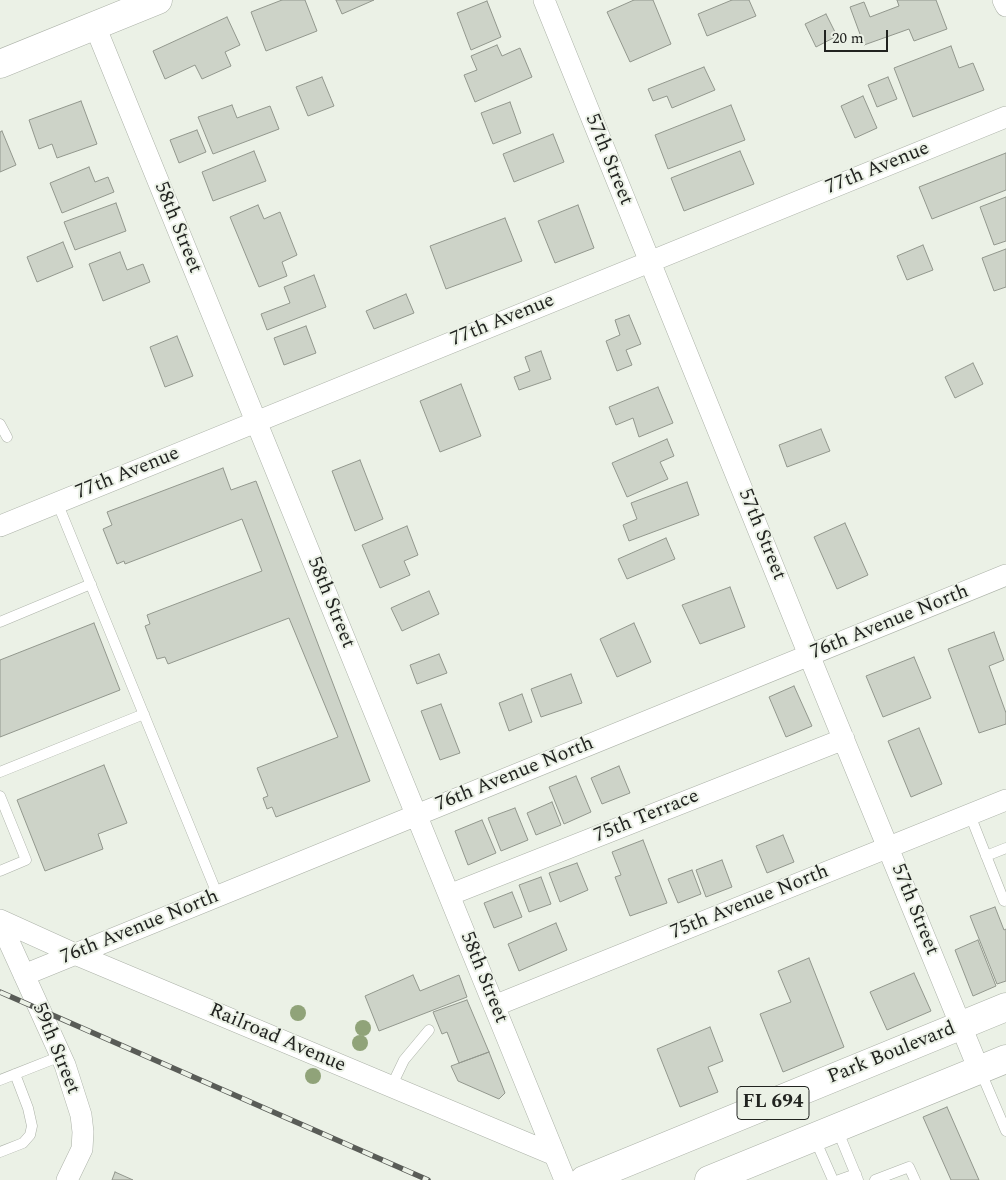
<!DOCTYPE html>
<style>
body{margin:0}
#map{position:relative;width:1006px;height:1180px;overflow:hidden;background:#ebf1e6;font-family:Spectral,serif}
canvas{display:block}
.scale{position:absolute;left:824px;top:30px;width:64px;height:22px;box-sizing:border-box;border:2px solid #212320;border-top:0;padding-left:6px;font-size:15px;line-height:18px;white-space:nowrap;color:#212320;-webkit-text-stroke:4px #ebf1e6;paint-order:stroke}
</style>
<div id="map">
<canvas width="1006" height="1180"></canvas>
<div class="scale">20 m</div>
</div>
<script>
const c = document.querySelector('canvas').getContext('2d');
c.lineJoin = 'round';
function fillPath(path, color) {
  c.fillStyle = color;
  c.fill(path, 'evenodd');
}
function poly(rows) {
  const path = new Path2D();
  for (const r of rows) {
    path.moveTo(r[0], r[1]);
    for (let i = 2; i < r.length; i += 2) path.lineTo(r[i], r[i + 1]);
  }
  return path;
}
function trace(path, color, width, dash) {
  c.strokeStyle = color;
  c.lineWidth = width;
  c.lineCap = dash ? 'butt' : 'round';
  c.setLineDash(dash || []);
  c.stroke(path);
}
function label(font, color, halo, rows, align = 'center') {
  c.font = font + ' Spectral,serif';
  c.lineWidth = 4;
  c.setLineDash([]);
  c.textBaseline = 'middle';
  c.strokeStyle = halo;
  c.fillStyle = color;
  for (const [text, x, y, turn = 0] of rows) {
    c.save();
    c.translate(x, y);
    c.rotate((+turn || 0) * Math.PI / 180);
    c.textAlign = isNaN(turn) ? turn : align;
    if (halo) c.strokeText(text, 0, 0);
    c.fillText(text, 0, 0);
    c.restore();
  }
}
const building = poly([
 [282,0,305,0,317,31,266,51,251,12,282,0],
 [336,0,374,0,342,14,336,0],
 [634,0,653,0,671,44,630,62,607,12,634,0],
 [732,0,749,0,756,16,707,36,698,14,732,0],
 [897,0,936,0,947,29,914,41,909,29,864,45,850,7,864,2,870,17,899,6,897,0],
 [487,1,501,37,471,50,457,13,487,1],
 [826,14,837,36,816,47,805,24,826,14],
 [227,17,240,45,225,52,231,66,202,79,195,65,165,79,153,51,227,17],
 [497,45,502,56,520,48,532,77,475,102,464,75,477,70,471,56,497,45],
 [951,46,959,68,973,63,984,90,913,117,894,68,951,46],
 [704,67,715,90,672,108,667,96,653,101,648,89,704,67],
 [322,77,334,106,308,116,296,87,322,77],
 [888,77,897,99,877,107,868,85,888,77],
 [863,96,877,128,855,138,841,106,863,96],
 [81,101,97,144,57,158,52,144,39,149,29,120,81,101],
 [510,102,521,133,493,144,481,113,510,102],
 [232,105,237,118,270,106,279,129,213,154,198,117,232,105],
 [731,105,745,140,668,169,655,135,731,105],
 [197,130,206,152,179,163,170,140,197,130],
 [2,131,16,165,0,172,0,132,2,131],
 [553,134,564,162,514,182,503,154,553,134],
 [254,151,266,181,213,201,202,172,254,151],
 [740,151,754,184,684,211,671,178,740,151],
 [1006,153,1006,190,932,219,919,187,1006,153],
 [89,167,95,182,108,177,114,192,62,213,50,183,89,167],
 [1006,197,1006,241,994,245,980,207,1006,197],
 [116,203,126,231,75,250,64,222,116,203],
 [258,205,264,219,280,212,297,255,282,262,287,276,259,287,230,217,258,205],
 [578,205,594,248,555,263,538,221,578,205],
 [505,218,522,261,446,289,430,246,505,218],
 [63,242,73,267,37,282,27,257,63,242],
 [923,245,933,270,907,280,897,256,923,245],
 [1006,249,1006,287,994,291,982,258,1006,249],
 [120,252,127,270,143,264,150,282,103,301,89,264,120,252],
 [314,275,326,307,267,330,261,314,290,303,284,287,314,275],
 [406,294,414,313,374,329,366,311,406,294],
 [629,315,641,344,626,350,632,365,617,371,606,341,620,335,615,320,629,315],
 [306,326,316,353,284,365,274,338,306,326],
 [177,336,193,376,165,387,150,347,177,336],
 [541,351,551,379,519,390,514,377,530,371,525,357,541,351],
 [973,363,983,384,955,398,945,377,973,363],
 [461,384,481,436,440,452,420,401,461,384],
 [658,387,673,423,639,437,633,418,616,425,609,407,658,387],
 [821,429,830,451,787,467,779,445,821,429],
 [667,439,674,456,660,462,668,479,627,497,612,463,667,439],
 [360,460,383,519,355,531,332,471,360,460],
 [223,468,231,490,256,481,370,781,276,817,272,807,267,809,263,798,268,796,257,768,338,737,289,618,168,664,165,657,157,659,145,626,150,624,147,615,262,571,242,519,125,564,124,561,117,564,103,529,112,525,107,512,223,468],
 [687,482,699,515,629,541,623,525,637,519,631,503,687,482],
 [845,523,868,575,837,589,814,537,845,523],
 [407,526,418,555,404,561,410,575,380,588,362,545,407,526],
 [666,538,675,559,627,579,618,559,666,538],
 [730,587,745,627,700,644,682,605,730,587],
 [429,591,439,614,402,631,391,608,429,591],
 [94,623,120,690,0,737,0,660,94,623],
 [634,623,651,662,617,677,600,639,634,623],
 [994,632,1004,660,989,666,1006,713,1006,724,979,733,948,649,994,632],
 [439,654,447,673,417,684,410,665,439,654],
 [914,657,931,698,883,717,866,676,914,657],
 [571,674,582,703,541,717,531,689,571,674],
 [794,686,812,726,786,737,769,697,794,686],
 [522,694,532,722,509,731,499,703,522,694],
 [441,704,460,753,440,760,421,711,441,704],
 [919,728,942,784,911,797,888,741,919,728],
 [104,765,127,823,98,834,103,849,45,871,17,800,104,765],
 [619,766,630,793,602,804,591,778,619,766],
 [576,776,591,812,564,824,549,787,576,776],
 [552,802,561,825,536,835,527,813,552,802],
 [515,808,528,840,501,851,488,818,515,808],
 [482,820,496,853,468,865,455,831,482,820],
 [783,835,794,862,767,873,756,846,783,835],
 [643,840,667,903,630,916,615,877,621,875,612,852,643,840],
 [722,860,732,887,706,897,696,870,722,860],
 [577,863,588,890,560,902,549,873,577,863],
 [692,870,701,894,678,903,668,879,692,870],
 [541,877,551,904,529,912,519,885,541,877],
 [512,892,522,917,494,928,484,903,512,892],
 [995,907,1004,930,1006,929,1006,981,997,984,970,916,995,907],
 [556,923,567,950,519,971,508,944,556,923],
 [978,940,996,986,973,996,955,950,978,940],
 [809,958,844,1047,783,1072,760,1014,791,1002,778,971,809,958],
 [914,973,931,1011,887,1030,870,992,914,973],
 [413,975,420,991,459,975,467,997,379,1031,365,996,413,975],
 [467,1000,489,1052,459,1063,447,1032,442,1034,433,1012,467,1000],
 [710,1027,723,1061,708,1067,718,1092,680,1107,657,1049,710,1027],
 [489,1052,505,1093,499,1099,458,1081,451,1066,489,1052],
 [947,1107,979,1180,951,1180,923,1117,947,1107],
 [115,1172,133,1180,112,1180,115,1172]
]);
const lane = poly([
 [0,424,7,437],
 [57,502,218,896],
 [0,622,91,584],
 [0,772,144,714],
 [0,796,26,860,0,871],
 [970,815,1004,901,1006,900],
 [986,856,1006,848],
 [980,1070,1006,1131],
 [0,1080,61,1056],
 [391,1087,404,1060,429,1030],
 [837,1129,858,1180],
 [814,1137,833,1180],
 [0,1152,23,1143,30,1135,32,1126,28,1108,15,1074],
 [839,1180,856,1174],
 [875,1180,909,1167,915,1180]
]);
const street = poly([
 [544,0,809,655,979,1070],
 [1003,0,1006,6],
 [95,26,565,1180],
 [0,526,1006,117],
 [449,895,844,739],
 [0,920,75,954,555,1155],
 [0,922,65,1065,81,1115,83,1132,82,1149,67,1180],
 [24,975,1006,575],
 [494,1006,1006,800]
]);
const secondary = poly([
 [0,64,158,0]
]);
const primary = poly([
 [584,1180,1006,1007],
 [709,1180,1006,1059]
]);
const rail = poly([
 [0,992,428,1180]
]);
const trees = [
 [298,1013],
 [363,1028],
 [360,1043],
 [313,1076]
];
const shields = [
 [773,1103,72]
];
const shieldNames = [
 ["FL 694",773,1103]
];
const streetNames = [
 ["57th Street",608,160,68],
 ["77th Avenue",878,169,-22],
 ["58th Street",177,228,68],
 ["77th Avenue",503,321,-22],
 ["77th Avenue",128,474,-22],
 ["57th Street",761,535,68],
 ["58th Street",330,603,68],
 ["76th Avenue North",890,623,-22],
 ["76th Avenue North",515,775,-22],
 ["75th Terrace",647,817,-22],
 ["75th Avenue North",750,903,-22],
 ["57th Street",914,910,68],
 ["76th Avenue North",140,928,-22],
 ["58th Street",483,978,68],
 ["Railroad Avenue",277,1039,23],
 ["59th Street",55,1049,68],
 ["Park Boulevard",892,1054,-22]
];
fillPath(building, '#cdd3c8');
trace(building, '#92978d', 1);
trace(lane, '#acb2a8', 11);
trace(street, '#acb2a8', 22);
trace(secondary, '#acb2a8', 29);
trace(primary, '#acb2a8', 29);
trace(lane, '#fff', 10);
trace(street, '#fff', 21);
trace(secondary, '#fff', 28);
trace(primary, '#fff', 28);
trace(rail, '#595c57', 5.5);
trace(rail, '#ebf1e6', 4, [11]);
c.fillStyle = '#90a379';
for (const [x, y] of trees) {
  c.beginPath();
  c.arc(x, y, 8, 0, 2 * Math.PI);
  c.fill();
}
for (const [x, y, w] of shields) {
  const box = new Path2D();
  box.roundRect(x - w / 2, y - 16.5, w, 33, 4);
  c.fillStyle = '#ebf1e6';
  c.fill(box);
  trace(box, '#212320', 1);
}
label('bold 19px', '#212320', null, shieldNames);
label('20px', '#212320', '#ebf1e6', streetNames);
</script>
